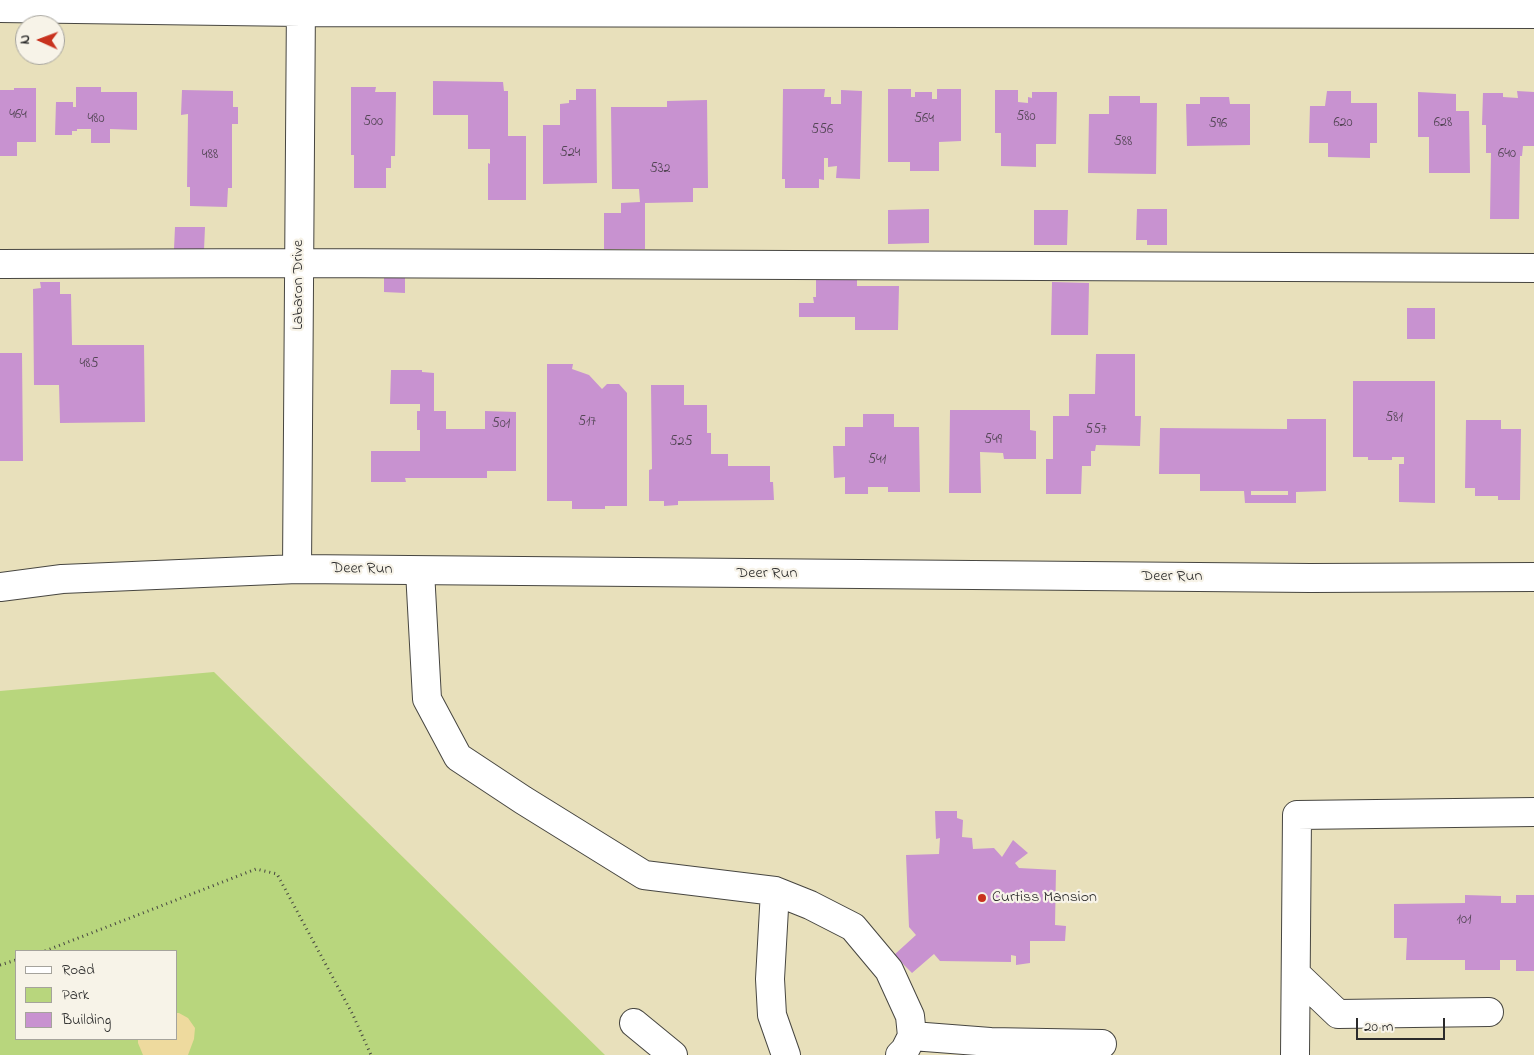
<!DOCTYPE html>
<style>
body{margin:0}
#map{position:relative;width:1534px;height:1055px;overflow:hidden;background:#e8e0bb;font-family:"Indie Flower",sans-serif}
canvas{display:block}
.legend{position:absolute;left:15px;top:950px;width:162px;height:90px;box-sizing:border-box;background:#f7f3e8;border:1px solid #a5a39c;margin:0;padding:6px 9px;list-style:none;font-size:15px;color:#2b2b2b}
.legend li{display:flex;align-items:center;gap:10px;height:25px}
.legend b{width:25px;border:1px solid #a5a39c}
.north{position:absolute;left:15px;top:15px;width:50px;height:50px;box-sizing:border-box;background:#f7f3e8;border:1px solid #a5a39c;border-radius:50%;rotate:272deg;font-size:14px;font-weight:700;line-height:20px;text-align:center;color:#2b2b2b}
.north::after{content:'';display:block;margin:auto;width:18px;height:22px;background:#c8321e;clip-path:polygon(50% 0,100% 100%,50% 72%,0 100%)}
.scale{position:absolute;left:1356px;top:1018px;width:89px;height:22px;box-sizing:border-box;border:2px solid #2b2b2b;border-top:0;padding-left:6px;font-size:15px;line-height:18px;white-space:nowrap;color:#2b2b2b;-webkit-text-stroke:4px #f7f3e8;paint-order:stroke}
</style>
<div id="map">
<canvas width="1534" height="1055"></canvas>
<ul class="legend">
<li><b style="height:6px;background:#fff"></b>Road</li>
<li><b style="height:14px;background:#b8d67d"></b>Park</li>
<li><b style="height:14px;background:#c892d0"></b>Building</li>
</ul>
<div class="north">N</div>
<div class="scale">20 m</div>
</div>
<script>
const c = document.querySelector('canvas').getContext('2d');
c.lineJoin = 'round';
function fillPath(path, color) {
  c.fillStyle = color;
  c.fill(path, 'evenodd');
}
function poly(rows) {
  const path = new Path2D();
  for (const r of rows) {
    path.moveTo(r[0], r[1]);
    for (let i = 2; i < r.length; i += 2) path.lineTo(r[i], r[i + 1]);
  }
  return path;
}
function trace(path, color, width, dash) {
  c.strokeStyle = color;
  c.lineWidth = width;
  c.lineCap = dash ? 'butt' : 'round';
  c.setLineDash(dash || []);
  c.stroke(path);
}
function label(font, color, halo, rows, align = 'center') {
  c.font = font + ' "Indie Flower",sans-serif';
  c.lineWidth = 4.5;
  c.setLineDash([]);
  c.textBaseline = 'middle';
  c.strokeStyle = halo;
  c.fillStyle = color;
  for (const [text, x, y, turn = 0] of rows) {
    c.save();
    c.translate(x, y);
    c.rotate((+turn || 0) * Math.PI / 180);
    c.textAlign = isNaN(turn) ? turn : align;
    if (halo) c.strokeText(text, 0, 0);
    c.fillText(text, 0, 0);
    c.restore();
  }
}
const green = poly([
 [214,672,605,1055,0,1055,0,691],
 [16,951,176,951,176,1039,16,1039]
]);
const sand = poly([
 [176,1013,179,1013,188,1018,195,1028,194,1039,188,1055,143,1055,138,1043,138,1039,176,1039]
]);
const building = poly([
 [433,81,503,82,504,91,508,91,508,136,526,136,526,200,488,200,488,163,490,164,490,149,468,149,468,115,433,115],
 [76,87,101,87,101,92,137,92,137,130,110,129,110,143,91,143,91,129,77,129,77,131,72,131,72,135,55,135,56,102,73,102,73,107,76,107],
 [351,87,376,87,375,92,396,92,395,156,391,156,391,168,386,168,386,188,354,188,354,155,351,155],
 [14,88,36,88,36,142,17,142,17,156,0,156,0,90,14,90],
 [576,89,596,89,597,183,543,184,543,125,560,125,560,104,569,103,569,100,576,100],
 [783,89,825,89,824,97,831,97,831,104,841,104,841,90,862,91,860,179,836,178,837,166,828,167,828,158,824,158,824,180,819,179,819,188,785,188,785,179,782,179],
 [888,89,911,89,911,97,915,97,915,92,932,92,932,99,937,99,937,89,961,89,961,141,939,142,939,171,910,171,910,162,888,162],
 [182,90,233,91,233,107,238,107,238,124,232,124,232,188,228,188,227,207,190,206,190,187,187,187,188,114,181,115],
 [995,90,1018,90,1018,102,1028,103,1028,97,1032,98,1032,92,1057,92,1056,144,1036,144,1036,167,1001,166,1001,133,995,133],
 [1327,91,1351,91,1351,103,1377,103,1377,143,1370,143,1370,158,1328,157,1328,143,1309,143,1310,106,1325,106],
 [1517,91,1534,92,1534,146,1523,146,1522,156,1520,156,1519,219,1490,219,1491,153,1486,153,1486,125,1482,125,1483,93,1503,93,1503,97,1518,98],
 [1418,92,1456,94,1456,111,1469,111,1470,173,1429,173,1429,137,1418,137],
 [1109,96,1140,96,1140,103,1157,103,1156,174,1088,173,1089,114,1109,114],
 [1200,97,1229,97,1230,104,1250,104,1250,145,1187,146,1186,104,1200,104],
 [707,100,708,188,693,188,693,202,645,203,645,249,604,249,604,213,621,213,621,203,640,202,639,189,612,189,611,107,667,107,667,101],
 [929,209,929,243,888,244,888,210],
 [1137,209,1167,209,1167,245,1147,245,1147,240,1136,240],
 [1034,210,1068,210,1067,245,1034,245],
 [175,227,205,227,204,250,174,249],
 [384,274,405,275,405,293,384,292],
 [816,280,857,280,857,286,899,286,898,330,855,330,855,317,799,317,799,303,814,303,813,297,816,297],
 [40,282,60,282,60,294,71,294,72,345,144,345,145,422,60,423,59,385,34,385,33,289,41,288],
 [1052,282,1089,283,1088,335,1051,335],
 [1407,308,1435,308,1435,339,1407,339],
 [0,353,22,353,23,461,0,461],
 [1096,354,1135,354,1135,416,1141,416,1140,446,1096,445,1095,451,1091,451,1091,466,1082,466,1081,494,1046,494,1046,459,1053,459,1053,416,1069,416,1069,394,1095,394],
 [547,364,573,364,572,369,589,375,602,389,607,384,619,384,627,393,627,506,605,506,605,509,572,509,572,501,547,501],
 [391,370,422,370,422,372,434,373,434,411,446,411,446,429,485,429,485,411,516,412,516,471,487,471,487,478,405,478,406,482,371,482,371,451,420,451,420,430,417,430,417,411,420,411,420,404,390,404],
 [1353,381,1435,381,1435,503,1399,502,1399,464,1404,464,1404,457,1392,457,1392,460,1368,460,1368,457,1353,457],
 [651,385,684,385,684,405,707,405,707,433,711,433,711,454,728,454,728,466,770,466,770,482,773,482,774,500,678,501,678,505,664,506,664,501,649,501,649,470,652,469],
 [950,410,1030,410,1030,430,1036,431,1036,459,1004,459,1003,453,980,452,981,493,949,493],
 [863,414,894,414,894,427,919,427,920,492,888,492,888,487,868,487,868,494,845,494,845,477,834,478,833,446,845,446,845,427,863,427],
 [1287,419,1326,419,1326,491,1296,492,1296,503,1245,503,1244,491,1200,491,1200,474,1159,474,1160,428,1287,429],
 [1251,491,1288,491,1288,495,1251,495],
 [1466,420,1501,420,1501,429,1521,429,1520,500,1498,500,1498,496,1475,496,1475,488,1465,488],
 [935,811,957,811,957,818,963,820,962,837,972,838,973,849,994,848,1002,857,1013,840,1028,853,1015,863,1019,868,1056,870,1055,925,1066,926,1065,941,1030,941,1030,963,1016,965,1016,956,1011,955,1011,962,940,961,934,954,912,973,894,955,916,935,909,927,906,855,939,854,940,838,936,839],
 [1465,895,1501,896,1501,903,1516,903,1516,895,1534,895,1534,971,1516,971,1516,960,1500,960,1500,970,1465,970,1465,960,1406,960,1407,938,1394,938,1394,904,1465,903]
]);
const path = poly([
 [45,951,256,869,277,874,353,1015,371,1055],
 [0,965,16,960]
]);
const minor = poly([
 [0,8,301,12,1534,14],
 [0,264,299,263,1534,268],
 [297,569,301,0],
 [420,571,427,699,458,757,523,800,644,875,775,891,810,905,853,927,889,970,910,1016,912,1036,905,1050,900,1055],
 [0,587,62,579,297,569,1311,578,1534,577],
 [775,891,770,979,772,1015,786,1055],
 [1296,974,1338,1014,1489,1012],
 [634,1023,673,1055],
 [912,1036,990,1042,990,1055],
 [990,1042,1102,1044],
 [1295,1055,1297,815,1534,812]
]);
const markers = [
 [982,898,5,"#c8321e"]
];
const numberNames = [
 ["464",18,116],
 ["580",1026,118],
 ["480",96,120],
 ["564",924,120],
 ["500",373,123],
 ["620",1343,124],
 ["628",1443,124],
 ["596",1218,125],
 ["556",822,131],
 ["588",1123,143],
 ["524",570,154],
 ["640",1507,155],
 ["488",210,156],
 ["532",660,170],
 ["485",89,365],
 ["581",1394,419],
 ["517",587,423],
 ["501",501,425],
 ["557",1096,431],
 ["549",993,441],
 ["525",681,443],
 ["541",877,461],
 ["101",1464,921]
];
const streetNames = [
 ["Labaron Drive",299,285,-90],
 ["Deer Run",362,570,1],
 ["Deer Run",767,574],
 ["Deer Run",1172,577]
];
const poiNames = [
 ["Curtiss Mansion",992,898]
];
fillPath(green, '#b8d67d');
fillPath(sand, '#eeda9e');
fillPath(building, '#c892d0');
trace(minor, '#474641', 30);
trace(path, '#474641', 3, [1, 4]);
trace(minor, '#fff', 28);
for (const [x, y, r, color] of markers) {
  const dot = new Path2D();
  dot.arc(x, y, r, 0, 2 * Math.PI);
  c.fillStyle = color;
  c.fill(dot);
  trace(dot, '#f7f3e8', 2);
}
label('14px', '#524554', null, numberNames);
label('16px', '#2b2b2b', '#f7f3e8', streetNames);
label('16px', '#2b2b2b', '#f7f3e8', poiNames, 'left');
</script>
